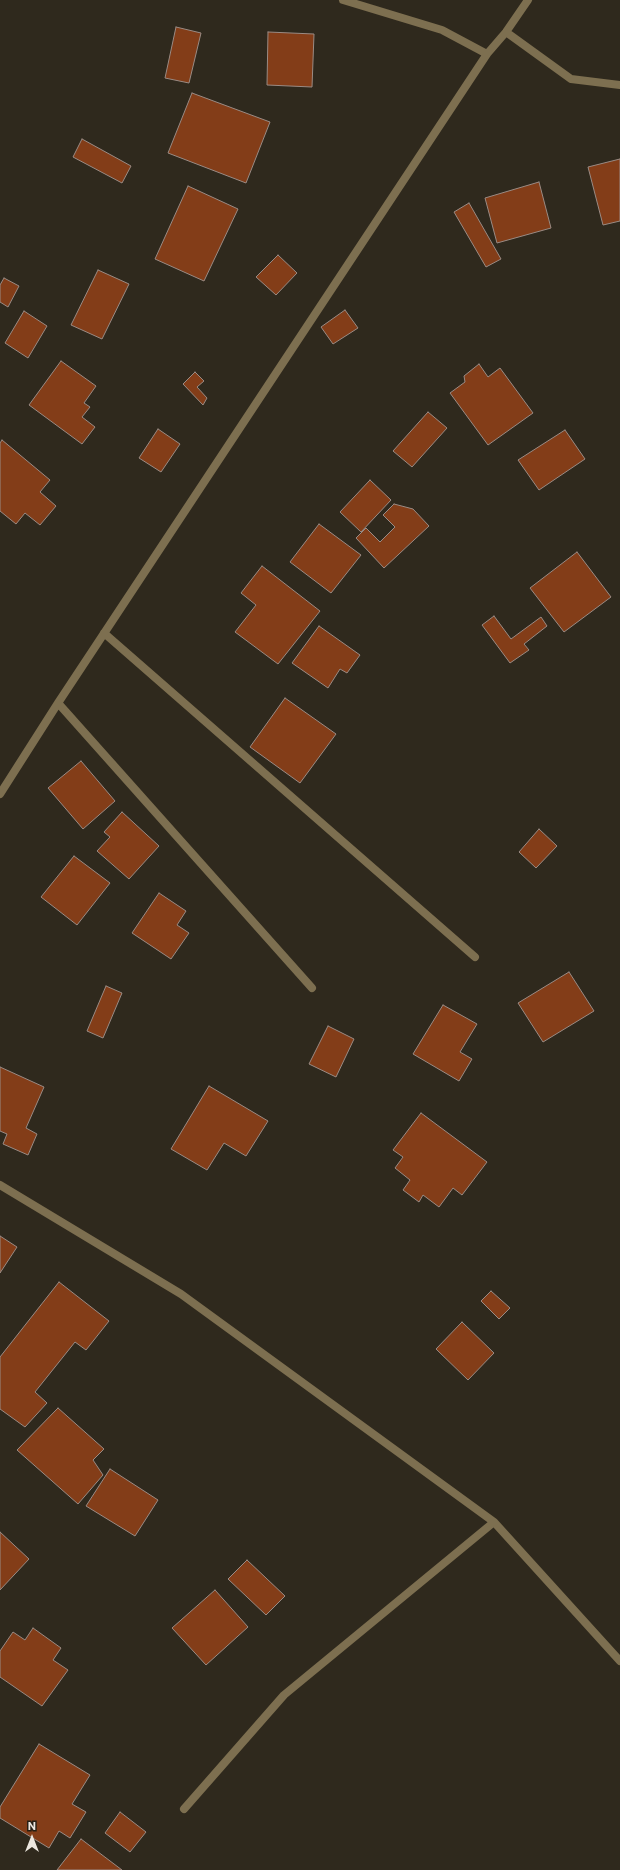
<!DOCTYPE html>
<style>
body{margin:0}
#map{position:relative;width:620px;height:1870px;overflow:hidden;background:#2f291d;font-family:Commissioner,sans-serif}
canvas{display:block}
.north{position:absolute;left:12px;top:1818px;width:40px;height:40px;-webkit-text-stroke:3px #261f14;paint-order:stroke;rotate:0deg;font-size:11px;font-weight:700;line-height:16px;text-align:center;color:#ece7e0}
.north::after{content:'';display:block;margin:auto;width:14px;height:18px;background:#ece7e0;clip-path:polygon(50% 0,100% 100%,50% 72%,0 100%)}
</style>
<div id="map">
<canvas width="620" height="1870"></canvas>
<div class="north">N</div>
</div>
<script>
const c = document.querySelector('canvas').getContext('2d');
c.lineJoin = 'round';
function fillPath(path, color) {
  c.fillStyle = color;
  c.fill(path, 'evenodd');
}
function poly(rows) {
  const path = new Path2D();
  for (const r of rows) {
    path.moveTo(r[0], r[1]);
    for (let i = 2; i < r.length; i += 2) path.lineTo(r[i], r[i + 1]);
  }
  return path;
}
function trace(path, color, width, dash) {
  c.strokeStyle = color;
  c.lineWidth = width;
  c.lineCap = dash ? 'butt' : 'round';
  c.setLineDash(dash || []);
  c.stroke(path);
}
const building = poly([
 [176,27,201,33,189,83,165,78,176,27],
 [268,32,314,34,312,87,267,85,268,32],
 [192,93,270,122,246,183,168,153,192,93],
 [82,139,131,166,122,183,73,157,82,139],
 [620,159,620,221,603,225,588,167,620,159],
 [539,182,551,228,497,243,485,198,539,182],
 [188,186,238,209,204,281,155,259,188,186],
 [469,203,501,259,486,267,454,212,469,203],
 [278,255,297,273,276,295,256,277,278,255],
 [98,270,129,284,102,339,71,325,98,270],
 [4,278,19,286,8,307,0,302,0,285,4,278],
 [345,310,358,328,333,344,321,327,345,310],
 [24,311,47,326,28,358,5,343,24,311],
 [61,361,96,386,84,403,90,407,82,417,95,427,82,444,29,405,61,361],
 [479,364,488,377,500,368,533,413,488,445,450,393,465,382,464,376,479,364],
 [195,372,204,381,197,387,207,398,203,405,183,384,195,372],
 [428,412,447,428,412,467,393,451,428,412],
 [158,429,180,444,161,472,139,458,158,429],
 [565,430,585,459,539,490,518,460,565,430],
 [2,440,50,480,40,492,56,506,40,525,25,513,16,524,0,511,0,443,2,440],
 [370,480,391,500,361,532,340,512,370,480],
 [394,504,413,509,429,526,384,568,356,538,366,528,380,542,395,527,383,515,394,504],
 [319,524,361,555,331,593,290,562,319,524],
 [577,552,611,597,564,632,530,588,577,552],
 [262,566,320,611,278,664,235,632,256,605,241,593,262,566],
 [494,616,511,639,541,617,547,626,524,644,529,650,510,663,482,625,494,616],
 [319,626,360,655,347,673,340,669,328,688,292,663,319,626],
 [285,698,336,734,300,783,250,747,285,698],
 [81,761,115,801,83,829,48,788,81,761],
 [122,812,159,846,129,879,97,851,110,837,104,832,122,812],
 [539,829,557,846,536,868,519,852,539,829],
 [74,856,110,883,77,925,41,897,74,856],
 [159,893,186,911,177,925,189,933,171,959,132,933,159,893],
 [569,972,594,1011,543,1042,518,1003,569,972],
 [106,986,122,993,103,1038,87,1031,106,986],
 [443,1005,477,1024,460,1052,472,1059,459,1081,413,1054,443,1005],
 [328,1026,354,1039,336,1077,309,1064,328,1026],
 [0,1067,44,1087,26,1128,37,1134,28,1155,3,1144,7,1134,0,1131,0,1067],
 [209,1086,268,1121,246,1156,224,1143,207,1170,171,1149,209,1086],
 [421,1113,487,1162,462,1195,453,1188,439,1207,423,1195,419,1202,403,1190,410,1180,395,1168,403,1157,393,1150,421,1113],
 [0,1236,17,1247,0,1273,0,1236],
 [59,1282,109,1321,86,1350,75,1342,35,1392,47,1403,25,1427,0,1409,0,1357,59,1282],
 [491,1291,510,1308,499,1319,481,1301,491,1291],
 [462,1322,494,1353,468,1380,436,1349,462,1322],
 [58,1408,104,1449,93,1460,103,1475,78,1504,17,1450,58,1408],
 [110,1469,158,1500,135,1536,86,1506,110,1469],
 [0,1532,29,1559,0,1590,0,1532],
 [247,1560,285,1596,266,1615,228,1579,247,1560],
 [215,1590,248,1627,206,1665,172,1628,215,1590],
 [33,1628,61,1648,53,1660,68,1670,42,1706,0,1677,0,1651,13,1632,25,1640,33,1628],
 [39,1744,90,1775,72,1804,86,1812,70,1838,59,1831,49,1848,0,1818,0,1807,39,1744],
 [120,1812,146,1832,130,1852,105,1833,120,1812],
 [81,1839,122,1870,57,1870,81,1839]
]);
const minor = poly([
 [343,0,442,30,487,54],
 [506,32,571,79,620,85],
 [104,633,475,957],
 [58,703,312,988],
 [0,794,58,703,487,54,506,32,528,0],
 [0,1185,181,1294,494,1522,620,1661],
 [184,1809,284,1695,494,1522]
]);
fillPath(building, '#833d18');
trace(building, '#9a8b84', 1);
trace(minor, '#7d6f50', 8);
</script>
